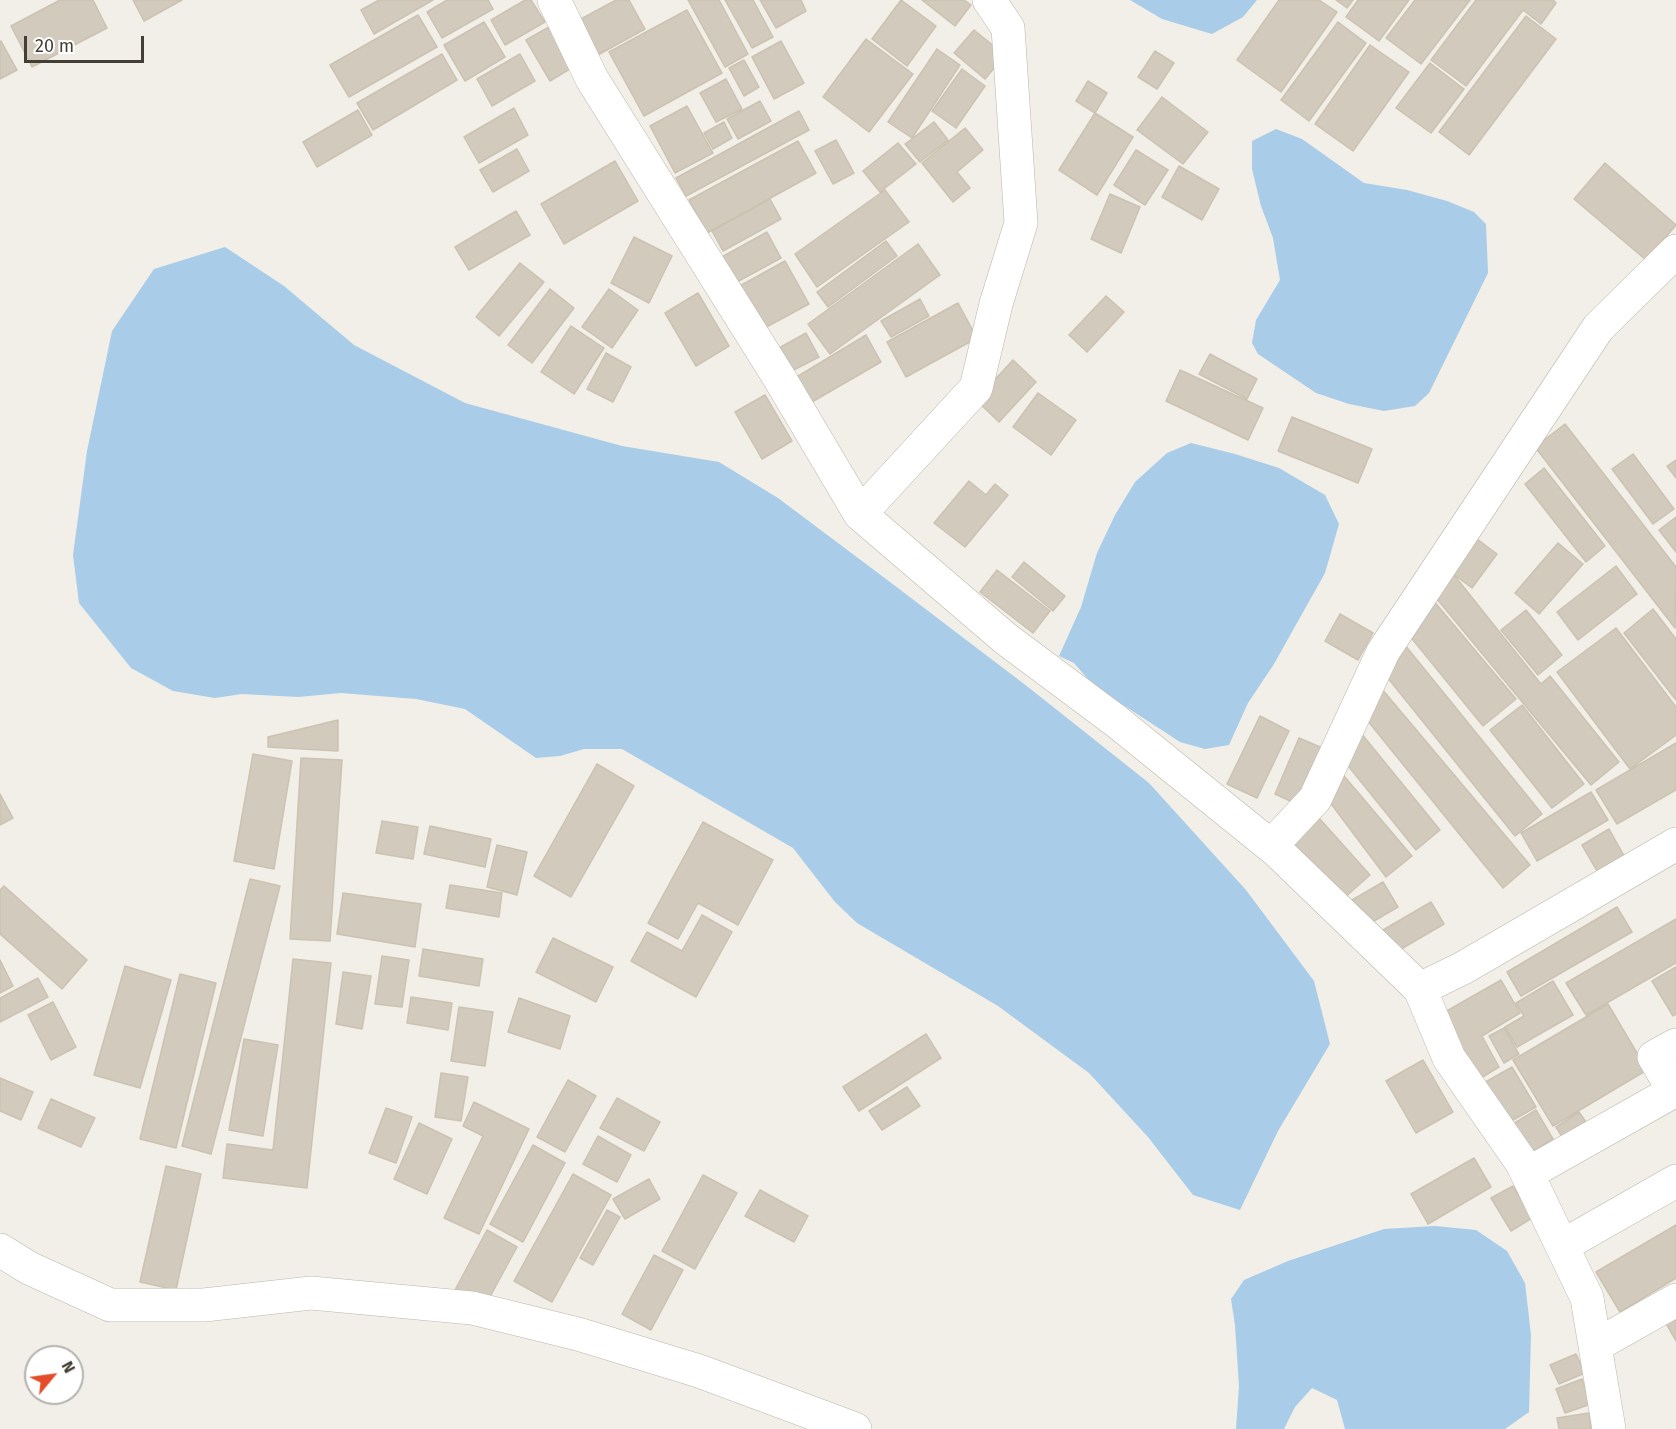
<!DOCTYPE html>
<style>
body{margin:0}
#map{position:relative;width:1676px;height:1429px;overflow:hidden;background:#f1efe7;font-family:"Fira Sans",sans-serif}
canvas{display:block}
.north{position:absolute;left:24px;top:1345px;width:60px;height:60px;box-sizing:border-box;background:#fff;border:2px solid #b4b2af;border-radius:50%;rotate:61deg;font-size:16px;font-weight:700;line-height:24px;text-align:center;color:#443f36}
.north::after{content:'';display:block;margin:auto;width:21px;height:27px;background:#e44d2c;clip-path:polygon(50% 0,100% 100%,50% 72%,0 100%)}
.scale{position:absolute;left:24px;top:36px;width:120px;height:27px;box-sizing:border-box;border:3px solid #443f36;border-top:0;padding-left:8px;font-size:18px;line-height:21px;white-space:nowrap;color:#443f36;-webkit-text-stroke:4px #fff;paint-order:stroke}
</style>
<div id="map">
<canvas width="1676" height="1429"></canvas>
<div class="north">N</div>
<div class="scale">20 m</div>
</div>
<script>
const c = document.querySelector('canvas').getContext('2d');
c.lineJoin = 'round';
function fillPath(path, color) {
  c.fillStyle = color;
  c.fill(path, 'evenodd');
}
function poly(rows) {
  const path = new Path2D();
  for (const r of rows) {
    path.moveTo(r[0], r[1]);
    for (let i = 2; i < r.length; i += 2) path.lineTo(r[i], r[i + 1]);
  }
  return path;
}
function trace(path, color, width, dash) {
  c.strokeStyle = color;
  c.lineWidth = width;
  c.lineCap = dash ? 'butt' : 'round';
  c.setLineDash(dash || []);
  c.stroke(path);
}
const water = poly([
 [1130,0,1257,0,1243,17,1212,34,1162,19],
 [1276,129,1302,139,1364,183,1407,190,1447,201,1474,212,1486,224,1488,273,1429,393,1415,406,1384,411,1349,404,1316,393,1258,354,1252,343,1256,320,1280,280,1273,238,1261,206,1252,169,1252,141],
 [225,247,284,286,354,345,465,403,622,446,719,462,778,498,890,582,1028,687,1149,783,1246,890,1314,981,1330,1044,1278,1131,1240,1210,1193,1195,1148,1137,1089,1073,998,1006,857,923,835,902,793,848,622,749,584,749,560,756,536,758,465,709,416,699,341,693,298,697,242,694,215,698,173,691,131,668,79,603,73,555,87,451,112,331,154,269],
 [1191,443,1235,454,1279,468,1325,495,1339,524,1325,573,1274,664,1248,703,1229,745,1205,749,1180,742,1111,697,1087,678,1074,663,1059,656,1081,607,1097,553,1115,515,1135,482,1167,453],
 [1435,1226,1476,1230,1507,1251,1525,1283,1531,1335,1529,1412,1505,1429,1345,1429,1337,1400,1312,1388,1295,1407,1284,1429,1236,1429,1239,1386,1235,1325,1231,1299,1244,1280,1288,1261,1384,1229]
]);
const building = poly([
 [60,0,93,0,107,28,32,67,11,26,60,0],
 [133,0,182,0,144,21,133,0],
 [379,0,433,0,374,34,361,10,379,0],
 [447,0,488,0,493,9,442,38,427,12,447,0],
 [525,0,531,0,545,22,505,45,491,20,525,0],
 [616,0,629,0,645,29,587,61,568,26,616,0],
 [688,0,719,0,748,54,725,67,688,0],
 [725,0,753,0,773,37,752,48,725,0],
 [760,0,801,0,806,11,776,28,760,0],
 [901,0,936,26,907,66,872,39,901,0],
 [922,0,964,0,971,5,955,26,922,0],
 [1279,0,1319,0,1337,12,1281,92,1237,60,1279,0],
 [1336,0,1353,0,1347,8,1336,0],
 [1358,0,1409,0,1379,41,1346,17,1358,0],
 [1415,0,1470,0,1421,64,1386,38,1415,0],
 [1476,0,1553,0,1556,3,1541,24,1523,10,1466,86,1431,60,1476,0],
 [687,10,722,73,644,116,609,52,687,10],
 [418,15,437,47,349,97,330,65,418,15],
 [1526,16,1556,39,1469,155,1439,132,1526,16],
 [484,22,505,57,465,81,444,45,484,22],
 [1338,22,1366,43,1309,121,1281,100,1338,22],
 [549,27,573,67,550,81,526,40,549,27],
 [974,30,1005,55,985,79,954,53,974,30],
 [866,39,913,74,869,132,823,97,866,39],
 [1,41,17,70,0,79,0,42,1,41],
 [781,41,804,83,774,99,752,57,781,41],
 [1370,45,1409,72,1353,151,1315,124,1370,45],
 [937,49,960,65,912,138,888,122,937,49],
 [1155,51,1174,63,1157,89,1138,77,1155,51],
 [442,54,457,80,373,130,357,103,442,54],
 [520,54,535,81,492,106,477,79,520,54],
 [744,60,759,87,744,96,729,68,744,60],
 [1430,63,1464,89,1431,133,1396,108,1430,63],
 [962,69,985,86,956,128,932,111,962,69],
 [726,79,742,109,716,122,700,93,726,79],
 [1088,81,1107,93,1095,113,1076,101,1088,81],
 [1162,97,1208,132,1183,164,1137,130,1162,97],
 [760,101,771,121,738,139,727,119,760,101],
 [687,106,713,153,675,173,650,126,687,106],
 [514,108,528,135,479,163,464,137,514,108],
 [358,110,372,135,317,167,303,142,358,110],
 [799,111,809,130,686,196,676,178,799,111],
 [1095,113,1133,137,1097,195,1059,170,1095,113],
 [724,122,732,138,713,149,704,133,724,122],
 [934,122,948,140,920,162,905,144,934,122],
 [965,128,983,150,957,172,970,188,953,202,922,163,965,128],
 [836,140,854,173,833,184,815,151,836,140],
 [798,141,816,173,707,233,689,200,798,141],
 [898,143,916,164,880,192,863,171,898,143],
 [517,149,529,171,493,192,480,170,517,149],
 [1136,150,1168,170,1145,205,1114,185,1136,150],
 [615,161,638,201,564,244,541,204,615,161],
 [1605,163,1676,225,1646,260,1574,199,1605,163],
 [1179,166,1219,189,1202,220,1162,197,1179,166],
 [885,190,909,222,817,287,795,254,885,190],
 [1110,194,1140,207,1121,253,1091,239,1110,194],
 [770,199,781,219,723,251,712,231,770,199],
 [516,211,530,235,469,270,455,247,516,211],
 [767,232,781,258,735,283,720,258,767,232],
 [634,237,672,256,649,303,611,283,634,237],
 [886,241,897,256,828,307,817,292,886,241],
 [918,244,940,275,830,354,808,324,918,244],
 [785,261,809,304,759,331,736,288,785,261],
 [520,263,544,282,499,336,476,317,520,263],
 [550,289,574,308,532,363,508,345,550,289],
 [609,289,638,310,612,348,582,327,609,289],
 [698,293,729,346,696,366,665,313,698,293],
 [1106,296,1124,312,1087,352,1069,335,1106,296],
 [920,299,929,316,891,337,881,321,920,299],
 [958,303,977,338,906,377,887,342,958,303],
 [571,326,604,348,574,394,541,372,571,326],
 [806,333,819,357,782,376,770,353,806,333],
 [866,335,881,362,805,406,790,381,866,335],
 [606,353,631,367,613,402,587,389,606,353],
 [1210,354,1257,379,1247,399,1199,374,1210,354],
 [1013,360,1036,382,999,422,976,400,1013,360],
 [1180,370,1263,408,1248,440,1166,401,1180,370],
 [1038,393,1076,420,1051,455,1013,427,1038,393],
 [765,395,792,441,762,459,735,412,765,395],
 [1292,417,1372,449,1358,483,1278,451,1292,417],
 [1565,424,1676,567,1675,628,1535,447,1565,424],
 [1633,454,1674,509,1653,524,1612,469,1633,454],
 [1676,460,1676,478,1667,466,1676,460],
 [1544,468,1605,546,1586,562,1525,484,1544,468],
 [969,481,986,495,995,484,1008,495,965,547,934,523,969,481],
 [1676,517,1676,552,1659,530,1676,517],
 [1477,539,1497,554,1472,588,1452,573,1477,539],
 [1558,543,1583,564,1539,614,1515,593,1558,543],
 [1024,562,1065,596,1053,611,1012,577,1024,562],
 [1616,566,1637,594,1578,640,1557,612,1616,566],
 [997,570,1050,611,1033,633,980,592,997,570],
 [1450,570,1541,684,1550,676,1619,762,1591,785,1432,593,1450,570],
 [1432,599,1516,699,1483,726,1409,635,1432,599],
 [1653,609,1676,639,1676,700,1624,633,1653,609],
 [1526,610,1562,655,1538,675,1501,630,1526,610],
 [1340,614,1373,633,1358,660,1325,641,1340,614],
 [1616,628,1676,707,1676,735,1630,769,1557,672,1616,628],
 [1400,639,1542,814,1515,836,1383,672,1400,639],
 [1376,682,1530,865,1503,888,1363,715,1376,682],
 [1522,705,1584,784,1552,808,1490,730,1522,705],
 [1260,716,1289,731,1257,798,1227,784,1260,716],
 [338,720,338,751,268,747,268,737,338,720],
 [1356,727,1440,830,1416,850,1341,757,1356,727],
 [1299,738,1327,750,1303,807,1275,794,1299,738],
 [1676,743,1676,790,1617,824,1596,790,1676,743],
 [253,754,292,761,274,869,234,861,253,754],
 [301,758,342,760,330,941,290,939,301,758],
 [597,764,634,786,571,897,534,876,597,764],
 [1338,769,1412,856,1386,877,1326,797,1338,769],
 [1591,792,1608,820,1537,861,1521,833,1591,792],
 [0,794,13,818,0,825,0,794],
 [1319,818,1370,875,1343,899,1292,842,1319,818],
 [382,821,418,827,413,859,376,853,382,821],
 [703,822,773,860,738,925,698,903,678,939,648,923,703,822],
 [430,826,491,839,485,867,424,854,430,826],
 [1609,829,1627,861,1600,876,1582,845,1609,829],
 [497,845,527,852,517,895,487,887,497,845],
 [250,879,280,886,211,1154,182,1146,250,879],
 [1383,882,1398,907,1362,928,1347,903,1383,882],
 [450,885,502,893,499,917,446,908,450,885],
 [4,886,87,960,62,989,0,934,0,890,4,886],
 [343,893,421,904,415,947,337,934,343,893],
 [1431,902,1444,924,1396,952,1383,930,1431,902],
 [1617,907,1632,932,1521,996,1507,972,1617,907],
 [702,915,732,932,696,997,631,961,647,932,682,951,702,915],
 [1676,919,1676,963,1586,1015,1566,983,1676,919],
 [553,938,613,967,596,1002,536,972,553,938],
 [423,949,483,959,479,986,419,976,423,949],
 [382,956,409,960,402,1007,375,1004,382,956],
 [293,959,331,963,307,1188,223,1178,227,1144,273,1150,293,959],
 [0,960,13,986,0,993,0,960],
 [125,966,171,980,140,1088,94,1075,125,966],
 [1676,967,1676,1014,1673,1016,1652,981,1676,967],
 [343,972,371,976,362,1029,336,1024,343,972],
 [180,974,216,983,176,1148,140,1139,180,974],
 [38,978,48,997,0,1022,0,998,38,978],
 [1501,980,1520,1013,1482,1036,1499,1067,1476,1081,1438,1016,1501,980],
 [1553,981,1573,1015,1517,1047,1505,1027,1524,1016,1516,1003,1553,981],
 [411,997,452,1003,448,1030,407,1023,411,997],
 [519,998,570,1016,560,1049,508,1032,519,998],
 [53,1002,76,1047,51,1060,28,1015,53,1002],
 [1608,1004,1647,1070,1553,1126,1513,1060,1608,1004],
 [459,1007,493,1012,485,1066,451,1061,459,1007],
 [1504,1028,1519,1054,1504,1063,1489,1036,1504,1028],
 [926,1034,941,1058,859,1111,843,1087,926,1034],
 [244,1039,278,1045,263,1136,229,1130,244,1039],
 [1423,1060,1453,1112,1416,1133,1386,1081,1423,1060],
 [1512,1067,1536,1107,1506,1124,1482,1084,1512,1067],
 [441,1073,468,1077,461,1121,435,1117,441,1073],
 [0,1078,33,1092,21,1120,0,1111,0,1078],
 [568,1080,596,1096,565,1152,537,1137,568,1080],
 [907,1087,920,1106,882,1130,869,1111,907,1087],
 [617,1098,660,1122,644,1151,600,1128,617,1098],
 [51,1099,95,1118,81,1147,38,1128,51,1099],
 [474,1102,529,1129,479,1234,444,1218,483,1136,463,1126,474,1102],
 [386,1108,412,1117,396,1163,369,1153,386,1108],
 [1536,1110,1553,1139,1530,1153,1513,1124,1536,1110],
 [1579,1112,1588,1125,1564,1140,1556,1127,1579,1112],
 [419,1123,452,1139,427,1194,394,1179,419,1123],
 [598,1136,631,1155,617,1182,583,1164,598,1136],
 [533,1145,565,1163,523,1242,490,1224,533,1145],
 [1474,1158,1491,1187,1428,1224,1411,1194,1474,1158],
 [166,1166,201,1174,176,1290,140,1282,166,1166],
 [573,1174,611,1195,552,1302,514,1281,573,1174],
 [703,1175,737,1193,695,1269,662,1251,703,1175],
 [649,1179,660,1199,625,1219,613,1199,649,1179],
 [1513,1186,1532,1218,1511,1231,1491,1198,1513,1186],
 [760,1190,808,1216,794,1242,745,1216,760,1190],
 [607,1210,620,1217,593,1265,580,1258,607,1210],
 [1676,1225,1676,1278,1620,1312,1596,1272,1676,1225],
 [487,1230,517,1247,485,1306,455,1290,487,1230],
 [654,1255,683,1270,651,1330,622,1314,654,1255],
 [1676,1314,1676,1341,1664,1320,1676,1314],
 [1576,1354,1585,1373,1559,1384,1550,1365,1576,1354],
 [1582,1379,1591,1404,1565,1413,1556,1389,1582,1379],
 [1589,1413,1591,1429,1559,1429,1557,1418,1589,1413]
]);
const street = poly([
 [554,0,592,79,780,379,860,514],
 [989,0,1008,28,1021,223,996,304,976,388,860,514,1006,639,1116,721,1277,851,1420,989,1463,968,1676,844],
 [1271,846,1315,799,1383,652,1598,328,1676,251],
 [1420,989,1449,1058,1522,1163,1587,1298,1609,1429],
 [1527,1174,1674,1091,1654,1057,1676,1045],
 [1562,1246,1676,1181],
 [0,1250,29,1268,110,1305,204,1305,311,1293,472,1308,578,1334,699,1371,855,1429],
 [1595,1346,1676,1300]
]);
fillPath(water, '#a9cce8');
fillPath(building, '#d2cabd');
trace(building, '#ccc2b1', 1.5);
trace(street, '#bcb6aa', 34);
trace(street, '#fff', 33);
</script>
